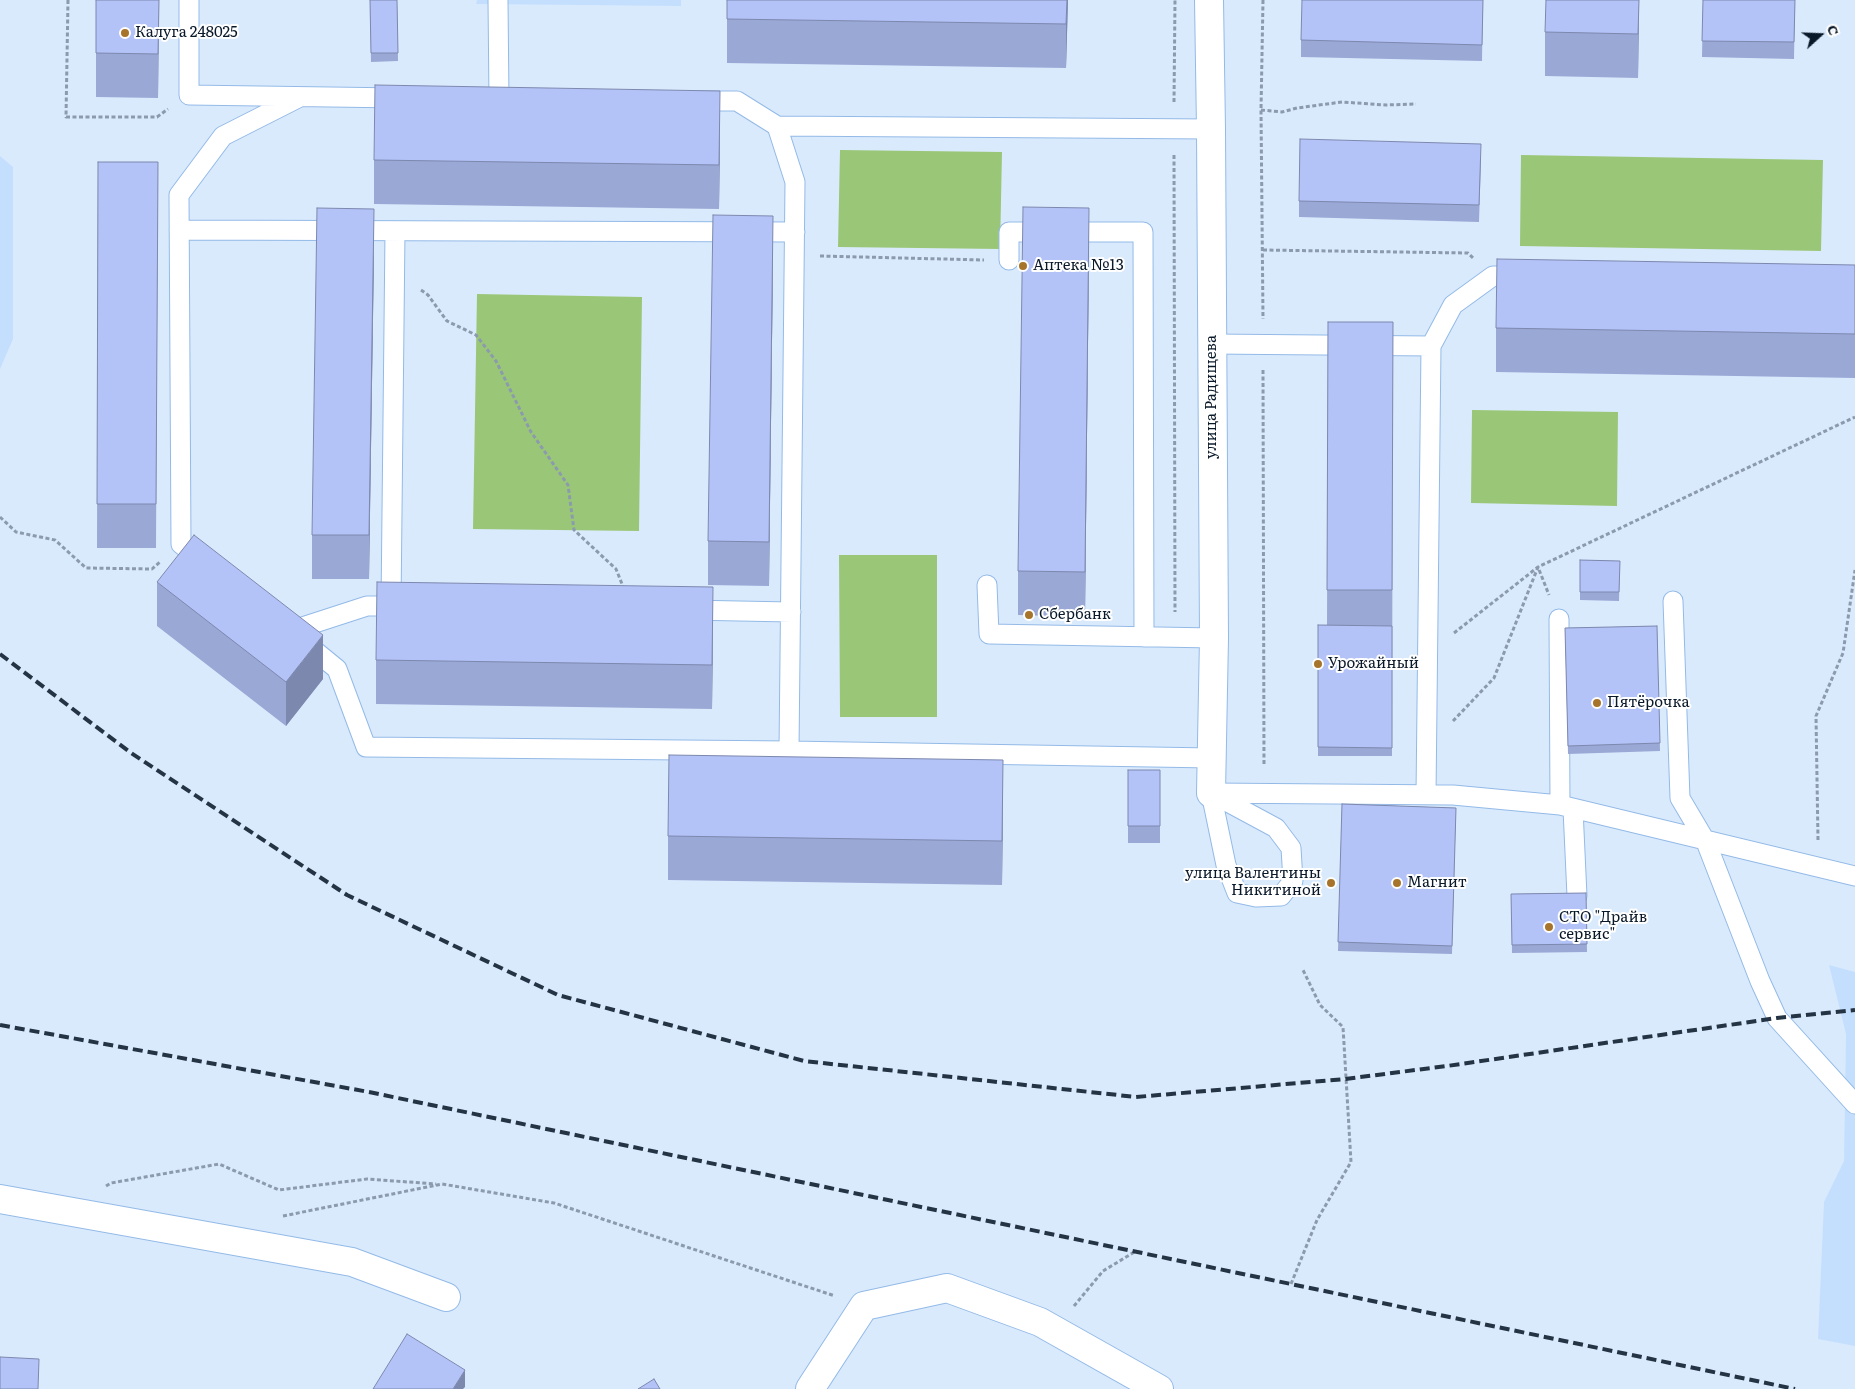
<!DOCTYPE html>
<meta charset="utf-8">
<style>
body{margin:0}
#map{position:relative;width:1855px;height:1389px;overflow:hidden;background:#daeafd;font-family:Literata,serif}
canvas{display:block}
.north{position:absolute;left:1795px;top:10px;width:50px;height:50px;-webkit-text-stroke:4px #fff;paint-order:stroke;rotate:70deg;font-size:14px;font-weight:700;line-height:20px;text-align:center;color:#0a1929}
.north::after{content:'';display:block;margin:auto;width:18px;height:22px;background:#0a1929;clip-path:polygon(50% 0,100% 100%,50% 72%,0 100%)}
</style>
<div id="map">
<canvas width="1855" height="1389"></canvas>
<div class="north">С</div>
</div>
<script>
const c = document.querySelector('canvas').getContext('2d');
c.lineJoin = 'round';
function fillPath(path, color) {
  c.fillStyle = color;
  c.fill(path, 'evenodd');
}
function poly(rows) {
  const path = new Path2D();
  for (const r of rows) {
    path.moveTo(r[0], r[1]);
    for (let i = 2; i < r.length; i += 2) path.lineTo(r[i], r[i + 1]);
  }
  return path;
}
function trace(path, color, width, dash) {
  c.strokeStyle = color;
  c.lineWidth = width;
  c.lineCap = dash ? 'butt' : 'round';
  c.setLineDash(dash || []);
  c.stroke(path);
}
function label(font, color, halo, rows, align = 'center') {
  c.font = font + ' Literata,serif';
  c.lineWidth = 4;
  c.setLineDash([]);
  c.textBaseline = 'middle';
  c.strokeStyle = halo;
  c.fillStyle = color;
  for (const [text, x, y, turn = 0] of rows) {
    c.save();
    c.translate(x, y);
    c.rotate((+turn || 0) * Math.PI / 180);
    c.textAlign = isNaN(turn) ? turn : align;
    if (halo) c.strokeText(text, 0, 0);
    c.fillText(text, 0, 0);
    c.restore();
  }
}
const built = poly([
 [477,0,681,0,681,6,476,4],
 [0,156,13,167,13,339,0,369],
 [1829,965,1855,972,1855,1346,1818,1339,1824,1202,1844,1161,1846,1034]
]);
const green = poly([
 [840,150,1002,152,1000,249,838,247],
 [1521,155,1823,160,1821,251,1520,246],
 [477,294,642,297,639,531,473,529],
 [1472,410,1618,412,1617,506,1471,503],
 [839,555,937,555,937,717,840,717]
]);
const path = poly([
 [68,0,66,117,157,117,168,109],
 [1263,0,1261,110,1263,319],
 [1174,102,1175,0],
 [1261,110,1282,112,1297,108,1342,102,1386,105,1416,104],
 [1174,155,1175,612],
 [1263,250,1468,253,1473,258],
 [820,256,984,260],
 [421,290,428,295,447,321,476,335,496,361,531,432,568,485,574,530,616,569,624,589],
 [1263,370,1264,766],
 [0,517,16,532,55,540,86,568,152,569,161,561],
 [1454,633,1538,567,1855,417],
 [1453,721,1494,678,1538,567,1549,595],
 [1818,840,1816,716,1843,653,1855,570],
 [106,1186,111,1183,219,1164,279,1190,367,1179,436,1184],
 [283,1216,442,1184,554,1203,835,1296],
 [1291,1284,1317,1220,1351,1162,1343,1027,1320,1005,1302,968],
 [1074,1306,1103,1271,1136,1251]
]);
const lane = poly([
 [189,0,189,95,401,98],
 [498,0,499,100],
 [696,101,737,101,777,126,795,182,789,751],
 [777,126,1211,129],
 [179,230,795,232],
 [1009,260,1009,232,1143,232,1144,637],
 [1212,344,1431,346],
 [204,562,181,544,179,195,223,136,300,97],
 [987,585,989,634,1214,638],
 [1673,601,1680,798,1706,842,1760,981,1777,1018,1855,1104],
 [391,606,395,231],
 [687,610,791,612],
 [1559,619,1560,805],
 [290,631,367,606,402,606],
 [304,642,337,669,366,747,789,751,1212,758],
 [1211,793,1453,795,1560,805,1855,876],
 [1211,793,1276,828,1291,848,1293,881,1281,896,1256,897,1237,893,1226,865,1211,793],
 [1426,795,1431,346,1453,305,1493,276,1522,276],
 [1573,809,1577,896]
]);
const street = poly([
 [1209,0,1211,129,1214,638,1211,793],
 [0,1199,352,1262,446,1297],
 [810,1389,864,1306,947,1288,1040,1322,1159,1389]
]);
const rail = poly([
 [0,654,131,753,347,895,558,995,804,1061,1136,1097,1345,1079,1447,1066,1777,1018,1855,1010],
 [0,1025,369,1092,1795,1389]
]);
const wall = poly([
 [96,0,159,0,158,98,96,97],
 [370,0,397,0,398,61,371,62],
 [727,0,1068,0,1066,68,727,63],
 [1483,0,1482,61,1301,57,1301,40],
 [1639,0,1638,78,1545,76,1545,32],
 [1703,0,1795,0,1794,59,1702,57],
 [720,135,719,209,374,204,374,160],
 [1481,160,1479,222,1299,217,1299,201],
 [98,162,158,162,156,548,97,548],
 [1089,252,1085,617,1018,615,1018,571],
 [374,253,369,579,312,579,312,535],
 [773,260,769,586,708,585,708,541],
 [1855,265,1855,378,1496,372,1496,328],
 [1328,322,1393,322,1392,756,1318,756,1318,625,1327,625],
 [1580,560,1620,561,1619,601,1580,600],
 [157,582,323,679,286,726,157,626],
 [1657,626,1660,751,1568,754,1565,628],
 [713,631,712,709,376,704,376,660],
 [1128,770,1160,770,1160,843,1128,843],
 [1003,804,1002,885,668,880,668,836],
 [1342,804,1456,808,1452,954,1338,951],
 [1586,893,1587,952,1512,953,1511,894]
]);
const shadedWall = poly([
 [159,0,158,98,158,54],
 [1067,0,1068,0,1066,68,1066,24],
 [1639,0,1639,9,1638,78,1638,34],
 [720,91,720,135,719,209,719,165],
 [1089,208,1089,252,1085,617,1085,572],
 [374,209,374,253,369,579,369,535],
 [773,216,773,260,769,586,769,542],
 [713,587,713,631,712,709,712,665],
 [323,635,323,679,286,726,286,682],
 [1003,760,1003,804,1002,885,1002,841],
 [465,1370,465,1387,463,1389,453,1389]
]);
const building = poly([
 [96,0,159,0,158,54,96,53,96,0],
 [370,0,397,0,398,53,371,53,370,0],
 [727,0,1067,0,1066,24,727,19,727,0],
 [1302,0,1483,0,1482,45,1301,40,1302,0],
 [1546,0,1639,0,1638,34,1545,32,1546,0],
 [1703,0,1795,0,1794,42,1702,41,1703,0],
 [375,85,720,91,719,165,374,160,375,85],
 [1300,139,1481,144,1479,205,1299,201,1300,139],
 [98,162,158,162,156,504,97,504,98,162],
 [1023,207,1089,208,1085,572,1018,571,1023,207],
 [317,208,374,209,369,535,312,535,317,208],
 [713,215,773,216,769,542,708,541,713,215],
 [1497,259,1855,265,1855,334,1496,328,1497,259],
 [1328,322,1393,322,1392,590,1327,590,1328,322],
 [194,535,323,635,286,682,157,582,194,535],
 [1580,560,1620,561,1619,592,1580,592,1580,560],
 [377,582,713,587,712,665,376,660,377,582],
 [1318,625,1392,626,1392,748,1318,747,1318,625],
 [1657,626,1660,743,1568,746,1565,628,1657,626],
 [669,755,1003,760,1002,841,668,836,669,755],
 [1128,770,1160,770,1160,826,1128,826,1128,770],
 [1342,804,1456,808,1452,946,1338,942,1342,804],
 [1586,893,1587,944,1512,945,1511,894,1586,893],
 [407,1334,465,1370,453,1389,373,1389,407,1334],
 [0,1357,39,1359,38,1389,0,1389,0,1357],
 [654,1379,660,1389,638,1389,654,1379]
]);
const markers = [
 [125,33,5,"#a7742b"],
 [1023,266,5,"#a7742b"],
 [1029,615,5,"#a7742b"],
 [1318,664,5,"#a7742b"],
 [1597,703,5,"#a7742b"],
 [1331,883,5,"#a7742b"],
 [1397,883,5,"#a7742b"],
 [1549,927,5,"#a7742b"]
];
const poiNames = [
 ["Калуга 248025",135,33],
 ["Аптека №13",1033,266],
 ["Сбербанк",1039,615],
 ["Урожайный",1328,664],
 ["Пятёрочка",1607,703],
 ["улица Валентины",1321,874,"right"],
 ["Никитиной",1321,891,"right"],
 ["Магнит",1407,883],
 ["СТО \"Драйв",1559,918],
 ["сервис\"",1559,935]
];
const streetNames = [
 ["улица Радищева",1212,397,-90]
];
fillPath(built, '#c4dffe');
fillPath(green, '#9ac777');
trace(lane, '#93bae7', 21);
trace(street, '#93bae7', 30);
trace(path, '#8b9bad', 3, [4, 2.5]);
trace(lane, '#fff', 19);
trace(street, '#fff', 28);
trace(rail, '#253444', 4, [10, 5]);
fillPath(wall, '#9aa8d5');
fillPath(shadedWall, '#7d88ae');
fillPath(building, '#b3c3f8');
trace(building, '#7d88ae', 1);
for (const [x, y, r, color] of markers) {
  const dot = new Path2D();
  dot.arc(x, y, r, 0, 2 * Math.PI);
  c.fillStyle = color;
  c.fill(dot);
  trace(dot, '#fff', 2);
}
label('15px', '#0a1929', '#fff', poiNames, 'left');
label('15px', '#0a1929', '#fff', streetNames);
</script>
